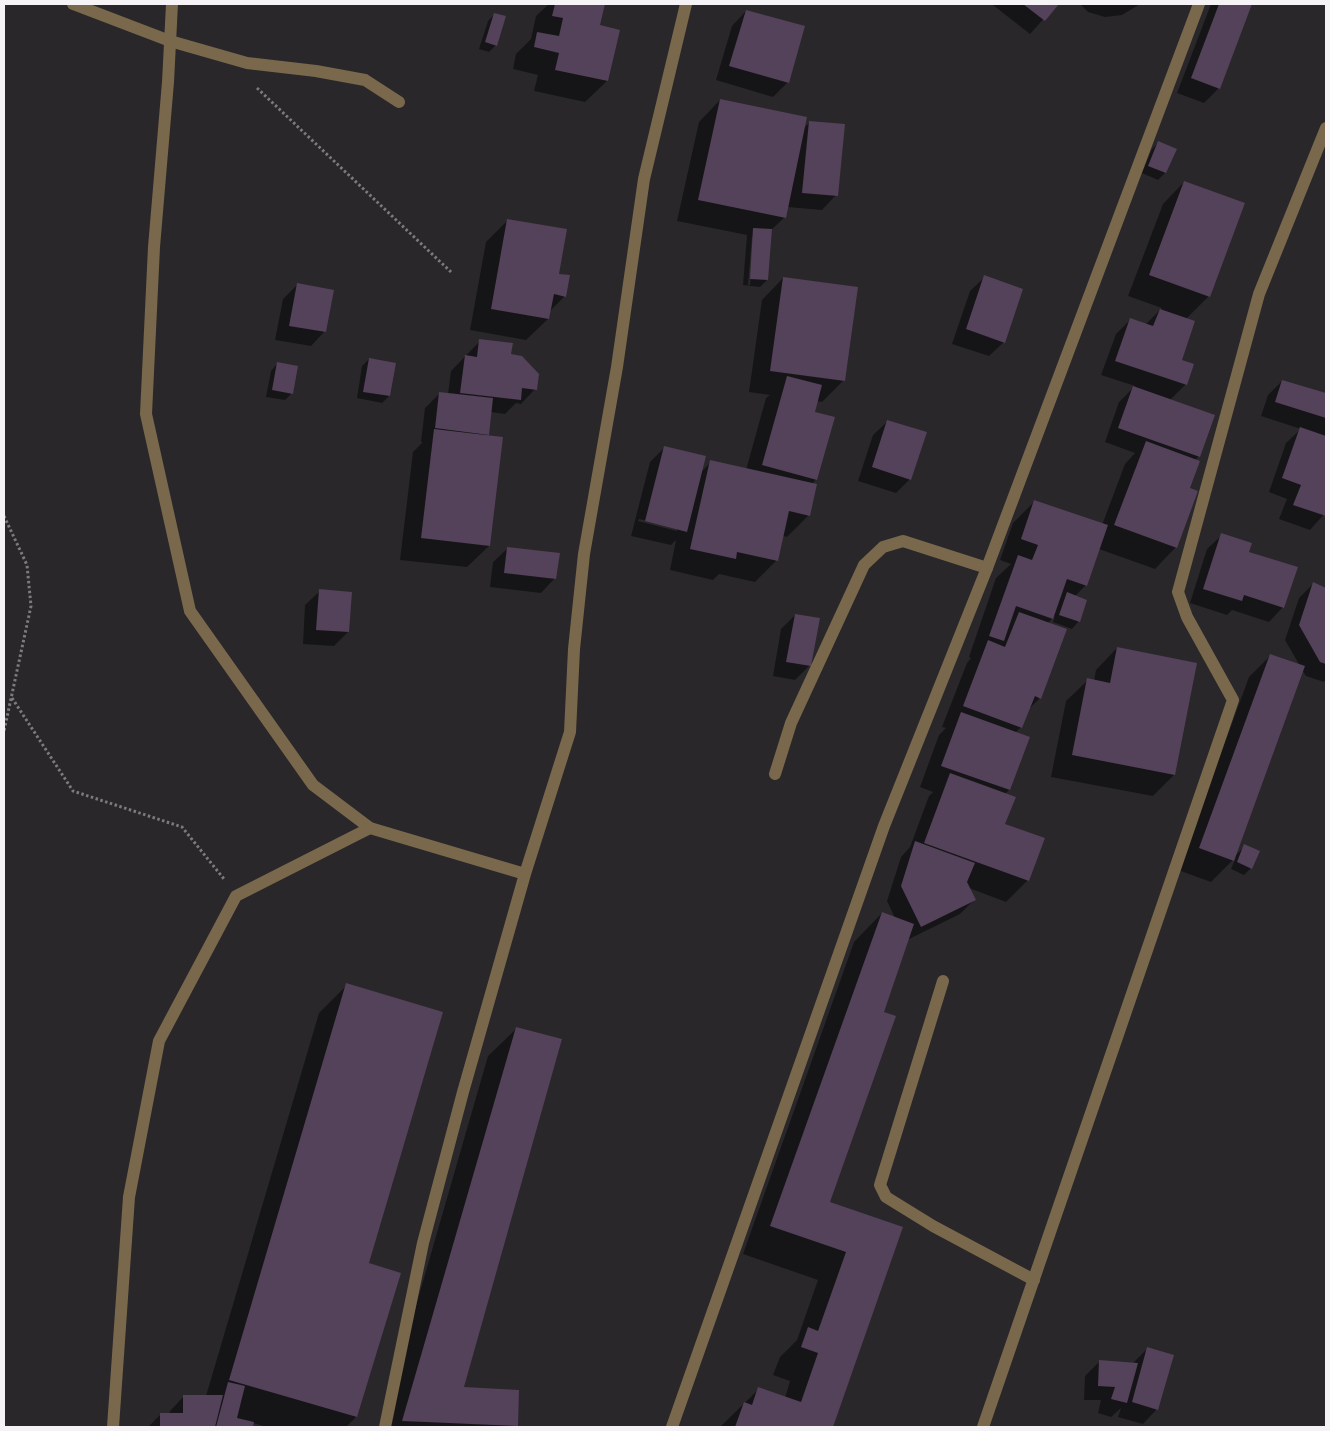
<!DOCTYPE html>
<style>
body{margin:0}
#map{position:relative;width:1330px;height:1431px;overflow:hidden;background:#29272a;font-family:Poppins,sans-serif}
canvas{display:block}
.frame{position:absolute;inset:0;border:5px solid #f5f3f5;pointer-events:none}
</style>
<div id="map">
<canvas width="1330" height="1431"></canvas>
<div class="frame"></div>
</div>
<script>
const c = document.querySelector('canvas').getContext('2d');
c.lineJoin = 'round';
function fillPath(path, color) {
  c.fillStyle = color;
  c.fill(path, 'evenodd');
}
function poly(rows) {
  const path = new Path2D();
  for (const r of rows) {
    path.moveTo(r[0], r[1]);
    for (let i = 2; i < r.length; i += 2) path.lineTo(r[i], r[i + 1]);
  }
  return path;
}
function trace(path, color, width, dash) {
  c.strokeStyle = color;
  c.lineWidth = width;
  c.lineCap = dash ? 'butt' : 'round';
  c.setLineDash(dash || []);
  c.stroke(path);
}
const shadow = poly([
 [549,4,603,4,598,26,607,81,585,102,534,91,538,75,513,69,516,54,531,39,536,16],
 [994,4,1057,4,1030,34,993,5],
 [1080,4,1140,4,1122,15,1105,17,1088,12],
 [1211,4,1251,4,1219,88,1204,103,1177,93],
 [746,11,788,82,773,97,716,80,732,26],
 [495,14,496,45,489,52,479,49,488,21],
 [720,100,803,129,810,122,836,195,822,210,787,207,785,217,770,231,767,280,760,287,743,285,747,235,677,221,699,122],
 [752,237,754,237,750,285,748,285],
 [1159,142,1175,149,1165,173,1158,180,1142,173,1152,149],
 [1184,182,1209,296,1186,319,1180,361,1186,384,1170,400,1199,456,1195,460,1176,547,1155,569,1099,549,1086,585,1075,596,1086,600,1078,622,1072,629,1053,622,1055,616,1047,624,1040,698,1028,710,1021,727,1015,733,1029,738,1009,790,1005,794,1003,825,1028,880,1006,902,969,888,975,899,960,914,907,940,882,1013,828,1203,901,1228,832,1427,720,1427,759,1389,785,1398,790,1381,773,1375,780,1357,797,1340,818,1280,743,1254,854,942,882,913,895,918,887,901,901,857,910,847,929,796,933,792,920,787,939,735,946,728,942,727,967,663,971,658,969,657,996,578,1011,564,1000,560,1013,523,1034,502,1102,525,1125,464,1135,453,1105,442,1119,402,1135,386,1101,375,1116,334,1130,320,1145,325,1162,308,1128,296,1163,204],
 [508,220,557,275,565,296,549,312,548,319,526,340,470,330,486,242],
 [985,277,1004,342,989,356,952,344,970,291],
 [783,278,844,380,822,402,816,401,813,413,816,479,812,484,809,515,787,537,783,536,777,560,755,582,719,574,713,580,670,570,676,540,671,545,631,536,650,462,664,448,701,472,711,462,746,470,766,398,770,395,749,392,762,300],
 [639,519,677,528,677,531,638,521],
 [297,285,325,331,311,346,275,340,283,299],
 [480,341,510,355,535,389,521,404,516,403,505,414,490,412,488,434,485,437,489,546,467,567,400,560,413,452,423,442,421,442,425,408,440,393,448,394,451,371],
 [369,359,394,364,389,396,382,403,357,398,362,366],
 [277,364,292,393,285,400,266,397,271,371],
 [1282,381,1326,395,1326,512,1310,530,1279,519,1287,499,1269,492,1286,443,1301,429,1261,416,1268,395],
 [888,421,910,479,896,493,858,481,873,435],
 [1222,535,1248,553,1283,607,1269,622,1232,610,1227,615,1190,603,1207,549],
 [508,548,555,578,541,593,490,587,493,562],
 [1313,584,1326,589,1326,679,1324,682,1306,676,1302,670,1235,856,1245,846,1251,868,1244,875,1231,869,1236,857,1211,882,1178,870,1249,677,1271,655,1300,666,1285,640,1299,598],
 [320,591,348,632,334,646,303,644,305,605],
 [795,615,818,619,809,666,795,680,773,676,781,629],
 [1117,648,1196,664,1174,775,1153,796,1051,777,1066,701,1088,680,1094,681,1096,670],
 [347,985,367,1264,399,1273,356,1417,346,1427,267,1427,253,1423,252,1427,148,1427,161,1414,169,1414,170,1411,184,1396,206,1396,319,1013],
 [517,1028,462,1389,517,1425,515,1427,381,1427,488,1056],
 [1147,1349,1157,1409,1143,1424,1118,1417,1121,1408,1111,1417,1098,1413,1101,1400,1084,1400,1085,1376,1100,1361,1133,1363]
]);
const building = poly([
 [555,4,605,4,600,25,620,30,608,81,555,70,559,53,534,47,537,32,559,36,563,18,552,16],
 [1023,4,1059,4,1045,21],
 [1219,4,1252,4,1220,89,1191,78],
 [746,10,805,26,789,83,729,66],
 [494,13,506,16,497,46,485,42],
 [720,99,807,117,786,218,698,200],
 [809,121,845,124,838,196,802,193],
 [1158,141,1177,149,1166,173,1148,166],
 [1184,181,1245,203,1210,297,1149,275],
 [507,219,567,229,559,274,570,275,566,297,554,294,549,319,491,309],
 [753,228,772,229,768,280,750,279],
 [984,275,1023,289,1005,343,966,329],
 [783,277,858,287,845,381,770,371],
 [297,283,334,290,326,332,289,326],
 [1160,309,1195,321,1182,360,1194,364,1187,385,1115,361,1130,318,1153,326],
 [479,339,513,343,511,354,522,356,539,374,537,390,522,388,521,400,460,393,465,355,477,357],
 [369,358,396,363,390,396,363,392],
 [277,362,298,366,293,394,272,390],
 [787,376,822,385,815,412,835,417,817,480,762,465],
 [1282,380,1326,393,1326,418,1275,402],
 [1133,386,1215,415,1200,457,1118,428],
 [439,392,493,398,489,435,435,428],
 [887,420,927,432,911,480,872,467],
 [1300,427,1326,436,1326,516,1293,505,1301,485,1282,478],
 [434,429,503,437,490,546,421,538],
 [1146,441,1200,461,1190,488,1198,491,1177,548,1114,525],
 [664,446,706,456,687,532,645,521],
 [710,460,817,484,810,516,789,511,778,561,737,552,736,559,690,549],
 [1034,500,1108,525,1087,586,1067,579,1053,619,1016,606,1004,641,989,636,1018,555,1032,560,1038,545,1021,539],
 [1221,533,1252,543,1249,552,1298,567,1284,608,1244,595,1242,601,1203,589],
 [507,547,560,553,556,579,504,573],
 [1313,582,1326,588,1326,664,1320,662,1299,625],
 [319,589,352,592,349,632,316,630],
 [1067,592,1087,600,1080,622,1059,615],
 [1019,612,1067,629,1041,699,1035,696,1022,728,963,706,988,640,1005,647],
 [795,614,820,618,811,666,786,662],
 [1117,647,1197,663,1175,775,1072,755,1087,678,1110,683],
 [1270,654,1305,666,1234,861,1199,848],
 [961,712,1030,737,1010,790,941,766],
 [950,773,1016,797,1005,824,1045,838,1029,881,924,843],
 [915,841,975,863,967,882,976,900,921,927,901,886],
 [1244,844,1260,851,1252,869,1237,862],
 [882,912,914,924,884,1012,896,1016,830,1202,903,1227,833,1427,735,1427,744,1402,752,1405,758,1387,801,1402,818,1353,801,1347,808,1327,818,1331,846,1252,770,1226],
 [346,983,443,1012,369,1263,401,1273,357,1417,229,1380],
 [516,1027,562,1039,464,1387,519,1390,518,1426,402,1421],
 [1147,1347,1174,1355,1158,1410,1132,1402],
 [1099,1360,1138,1363,1127,1403,1111,1399,1115,1387,1098,1386],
 [228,1382,245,1386,237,1418,254,1422,253,1427,216,1427],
 [183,1395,223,1395,215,1427,160,1427,160,1413,183,1413]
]);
const path = poly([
 [257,88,451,272],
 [4,516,27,565,31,606,4,731],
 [12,698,73,791,182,827,224,879]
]);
const lane = poly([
 [170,41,247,63,316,71,365,80,399,102],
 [775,774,791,723,864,565,883,547,903,541,987,568],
 [943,981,880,1185,886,1197,933,1226,1034,1280],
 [113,1427,129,1197,159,1041,236,896,370,828]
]);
const street = poly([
 [73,4,170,41],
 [172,4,168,82,154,247,146,414,190,611,313,785,370,828,525,874],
 [385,1427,423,1243,463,1092,525,874,570,732,574,649,584,554,617,367,644,179,686,4],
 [672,1427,884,826,987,568,1199,4],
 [983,1427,1233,700,1187,617,1178,592,1259,294,1326,128]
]);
fillPath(shadow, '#0007');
fillPath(building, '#54415a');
trace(path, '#7c7a7d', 3, [2.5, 2.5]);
trace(lane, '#79684b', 12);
trace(street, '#79684b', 12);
</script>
